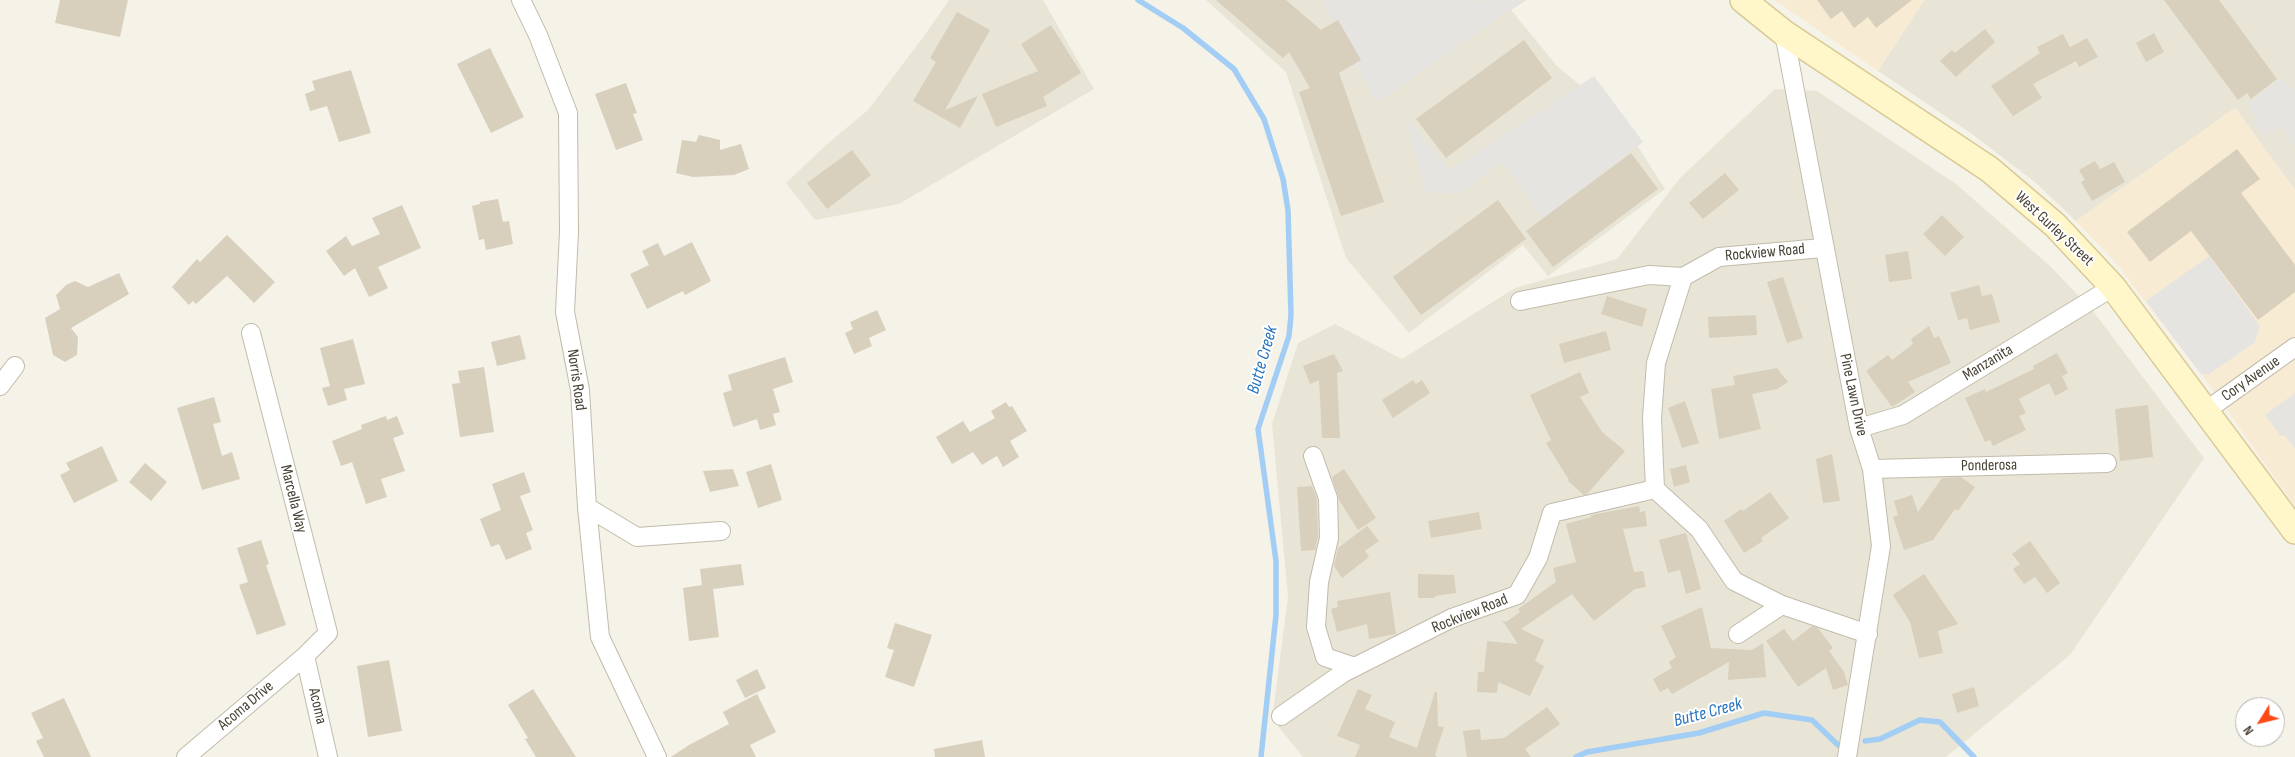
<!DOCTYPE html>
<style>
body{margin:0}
#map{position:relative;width:2295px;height:757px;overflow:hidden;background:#f5f2e8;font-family:"Sofia Sans Condensed",sans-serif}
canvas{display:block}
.north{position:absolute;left:2235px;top:697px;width:50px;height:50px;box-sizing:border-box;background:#fff;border:1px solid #b6b4af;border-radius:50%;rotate:234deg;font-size:14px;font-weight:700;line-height:20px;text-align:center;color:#494336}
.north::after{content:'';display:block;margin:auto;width:18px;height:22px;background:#ff4916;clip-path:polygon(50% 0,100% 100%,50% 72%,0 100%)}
</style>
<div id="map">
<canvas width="2295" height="757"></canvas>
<div class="north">N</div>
</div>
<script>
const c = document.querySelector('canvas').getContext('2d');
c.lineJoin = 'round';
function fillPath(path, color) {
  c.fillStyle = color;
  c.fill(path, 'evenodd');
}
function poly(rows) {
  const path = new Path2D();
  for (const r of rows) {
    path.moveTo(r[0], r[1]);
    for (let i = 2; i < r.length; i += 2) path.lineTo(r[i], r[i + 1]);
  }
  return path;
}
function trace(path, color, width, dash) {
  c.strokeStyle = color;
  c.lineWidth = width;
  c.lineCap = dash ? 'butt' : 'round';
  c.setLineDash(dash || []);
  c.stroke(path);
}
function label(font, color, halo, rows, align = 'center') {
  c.font = font + ' "Sofia Sans Condensed",sans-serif';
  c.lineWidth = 4;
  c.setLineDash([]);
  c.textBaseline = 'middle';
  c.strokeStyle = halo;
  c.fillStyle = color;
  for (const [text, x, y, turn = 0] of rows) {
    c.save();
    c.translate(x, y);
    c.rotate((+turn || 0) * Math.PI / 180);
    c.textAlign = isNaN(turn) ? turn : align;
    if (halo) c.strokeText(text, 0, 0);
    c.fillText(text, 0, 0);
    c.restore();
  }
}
const residential = poly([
 [949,0,1043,0,1094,89,899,204,815,220,786,183,826,145,868,110,924,36],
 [1206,0,1527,0,1511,10,1557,66,1619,117,1665,189,1548,276,1523,245,1409,333,1346,258,1286,72],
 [1924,0,2295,0,2295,190,2235,108,2076,221,2036,183,1972,134,1878,71],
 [1775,89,1817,91,1956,184,2050,266,2093,311,2204,458,2070,655,1946,757,1303,757,1272,719,1288,597,1272,424,1298,343,1335,324,1402,359,1515,288,1617,259,1681,177]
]);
const commercial = poly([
 [1774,0,1924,0,1878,71],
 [2235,108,2295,190,2295,506,2210,386,2115,262,2076,221]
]);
const parking = poly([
 [1321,0,1477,0,1480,3,1486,0,1525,0,1376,103],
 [1594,76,1643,142,1542,219,1502,161,1460,194,1425,192,1404,115,1450,170],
 [2282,77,2295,93,2295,147,2281,128,2265,136,2254,121,2257,118,2247,104],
 [2209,256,2260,326,2255,342,2208,375,2201,374,2146,301],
 [2295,393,2295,449,2285,436,2281,436,2265,415]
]);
const stream = poly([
 [1138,0,1183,28,1234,69,1264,119,1283,179,1288,210,1291,315,1289,336,1258,429,1276,561,1276,615,1261,757],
 [1865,741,1880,739,1920,720,1940,722,1974,757],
 [1576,757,1587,752,1699,733,1764,713,1812,720,1838,745]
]);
const building = poly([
 [60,0,128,0,120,37,55,23],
 [1216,0,1286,0,1321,30,1338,20,1361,60,1339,73,1384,202,1341,216,1299,92,1310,88,1289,52,1283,58],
 [1817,0,1912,0,1876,28,1868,17,1854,28,1842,11,1831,19],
 [2164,0,2219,0,2277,79,2251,99,2247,93,2238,100],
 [957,12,990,30,945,110,978,96,960,128,913,101,936,62,930,58],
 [1051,25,1081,73,1043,97,1047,106,996,127,982,94,1038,71,1021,44],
 [1985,29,1995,42,1956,77,1940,61,1952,50,1955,53],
 [2154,33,2164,52,2146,62,2136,43],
 [2063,34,2070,47,2087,38,2098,57,2079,67,2076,61,2033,84,2042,98,2013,116,1991,86,2040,53,2037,47],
 [1524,40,1552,78,1446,158,1416,119],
 [490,48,524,117,491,133,457,64],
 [351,70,371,133,339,142,327,106,310,111,305,94,315,90,312,81],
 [626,83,637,113,633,114,643,140,616,150,595,94],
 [699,135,720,140,720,150,741,144,749,169,734,175,693,177,676,173,682,140,696,142],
 [2237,149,2260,179,2241,193,2295,265,2295,292,2258,320,2191,231,2150,262,2127,232],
 [852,150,871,175,827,209,807,183],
 [1631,153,1658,189,1553,267,1526,231],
 [2095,161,2100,169,2114,162,2125,182,2092,201,2081,182,2085,180,2079,170],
 [1725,173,1739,190,1703,219,1689,203],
 [498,199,503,222,509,221,513,244,486,250,484,239,479,240,472,206,480,204,480,202],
 [1498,200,1526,239,1421,315,1393,277],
 [402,205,421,248,378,267,388,288,369,297,355,268,344,276,326,251,346,236,352,246,380,234,372,218],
 [1942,215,1964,237,1945,256,1923,234],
 [227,235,275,282,254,303,227,276,196,304,193,301,189,305,172,287,197,259,200,262],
 [692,242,711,281,685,295,683,291,647,309,630,274,649,265,642,251,658,243,664,256],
 [1908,251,1912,279,1889,282,1885,255],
 [119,273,129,294,71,328,78,337,77,355,65,362,53,355,45,318,60,309,56,295,66,285,75,281,88,287],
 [1783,277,1803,338,1787,343,1767,282],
 [1979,285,1982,296,1992,294,2000,322,1970,330,1967,318,1958,320,1950,293],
 [1607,296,1647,309,1642,327,1601,314],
 [877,310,886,330,869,338,872,346,854,354,845,333,853,329,850,322],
 [1756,315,1757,335,1709,338,1708,317],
 [1929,326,1934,338,1939,336,1951,363,1908,382,1915,392,1892,407,1866,371,1888,355,1892,360,1913,344,1911,339],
 [1606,331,1611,350,1564,363,1559,344],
 [520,335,526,359,497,366,491,342],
 [353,339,365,384,344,389,347,400,328,406,322,388,330,386,320,348],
 [2057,353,2068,373,2062,376,2068,389,2055,396,2049,383,2019,399,2026,413,2019,416,2026,430,1993,446,1990,440,1985,442,1965,398,1985,389,1986,392,2034,369,2033,366],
 [1334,354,1343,371,1337,373,1340,438,1322,438,1319,380,1310,384,1303,366],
 [785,357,793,382,773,389,780,412,773,414,776,425,760,430,757,419,733,427,723,393,732,390,728,375],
 [484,367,494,432,460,437,452,384,460,383,458,371],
 [1777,368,1788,382,1777,389,1752,394,1761,429,1719,439,1711,389,1735,385,1733,376],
 [1580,372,1589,393,1580,397,1602,432,1625,451,1587,494,1584,495,1568,481,1569,480,1546,443,1551,440,1530,395],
 [1413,380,1416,384,1422,380,1430,393,1393,418,1382,400],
 [214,397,221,422,213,424,222,456,232,452,240,479,202,490,177,408],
 [1685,401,1699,443,1682,448,1668,408],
 [1006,402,1009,407,1012,406,1027,431,1010,441,1019,457,1003,467,997,456,982,465,973,452,952,464,936,437,963,421,970,432,995,418,991,411],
 [2148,405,2153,457,2120,461,2115,409],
 [386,416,387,420,397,416,404,434,393,438,405,471,381,479,387,497,366,504,352,462,341,466,332,441,362,429,361,425],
 [102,446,118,481,74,503,60,475,70,470,66,463],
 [1832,454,1840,501,1823,503,1816,459],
 [145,463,167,482,151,501,129,482],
 [771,464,782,500,758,508,746,472],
 [1686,465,1690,482,1674,487,1670,469],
 [733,469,739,486,710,492,703,471],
 [1344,469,1376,518,1358,530,1339,500,1332,477],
 [524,472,531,492,520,496,533,530,526,533,532,549,506,560,499,544,491,547,480,519,501,510,492,484],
 [1961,477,1975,487,1958,511,1955,509,1933,540,1904,550,1893,517,1898,515,1894,501,1912,495,1918,512,1942,478],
 [1312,486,1317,499,1318,537,1315,550,1301,551,1297,487],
 [1770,492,1789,518,1761,538,1763,541,1744,553,1724,521,1741,509,1743,511],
 [1639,506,1640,512,1645,511,1647,526,1623,529,1634,572,1643,571,1646,587,1635,589,1594,621,1572,594,1521,629,1544,640,1535,661,1544,666,1530,696,1498,682,1497,693,1477,692,1478,672,1484,672,1487,641,1518,644,1502,620,1506,622,1520,612,1518,609,1556,582,1553,568,1576,562,1566,524,1591,517,1591,515],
 [1479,512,1482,529,1431,538,1428,521],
 [1367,526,1379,541,1365,551,1369,557,1342,578,1334,566,1338,548],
 [1686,533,1701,589,1686,594,1680,570,1668,573,1659,540],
 [261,540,269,564,266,565,286,625,257,635,239,585,248,582,237,548],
 [2030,541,2060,583,2047,593,2035,577,2024,584,2013,569,2020,564,2012,554],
 [741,564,744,585,713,589,719,637,689,641,683,588,702,585,700,569],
 [1418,574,1454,575,1456,593,1435,596,1435,598,1418,598],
 [1924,574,1958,624,1938,631,1943,653,1919,658,1910,622,1893,595],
 [1390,592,1396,634,1369,639,1367,624,1337,632,1331,609,1338,607,1337,601],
 [1702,607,1711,648,1752,650,1763,643,1766,677,1728,680,1729,662,1672,694,1668,688,1660,692,1653,679,1672,668,1669,662,1676,657,1661,626],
 [895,623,932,635,914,687,885,677,894,650,887,648],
 [1812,626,1818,628,1833,648,1829,651,1844,672,1848,685,1833,690,1826,668,1798,687,1766,641,1784,629,1793,641],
 [389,660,402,731,368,737,357,666],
 [757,669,766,688,745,698,736,680],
 [1974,687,1979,706,1957,713,1952,694],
 [533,689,576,757,536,757,525,739,528,738,508,705],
 [1358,689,1372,695,1365,709,1395,722,1389,737,1417,748,1435,692,1437,692,1438,726,1444,727,1435,755,1437,757,1355,757,1360,745,1337,736],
 [757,694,776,732,750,745,756,757,671,757,689,745,729,724,723,712],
 [64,698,91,757,44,757,36,741,43,738,31,713],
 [1547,707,1560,724,1525,749,1531,757,1467,757,1463,731,1480,729,1481,740,1504,738],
 [982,740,985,757,935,757,934,749]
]);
const street = poly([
 [521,0,538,35,568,113,569,232,565,312,580,390,587,507,600,637,657,757],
 [1784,33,1859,428,1872,469,1881,546,1847,757],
 [1823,248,1719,257,1683,277,1656,363,1652,418,1655,489,1699,529,1734,581,1782,605,1868,634],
 [1520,301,1649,275,1683,277],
 [0,386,15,366],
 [2207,410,2295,347],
 [1859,428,1903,415,2113,287],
 [1313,456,1328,498,1329,538,1319,582,1316,627,1325,657,1355,667],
 [1872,469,2107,463],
 [587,507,637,537,721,531],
 [1738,634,1782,605],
 [305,656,328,757],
 [1281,716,1343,673,1452,618,1517,595,1538,558,1552,513,1655,489],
 [186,757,305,656,328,633,251,333]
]);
const secondary = poly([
 [1743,0,1784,33,1989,169,2055,225,2113,287,2295,531]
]);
const streetNames = [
 ["West Gurley Street",2054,229,43],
 ["Rockview Road",1765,253,-5],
 ["Manzanita",1988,363,-31],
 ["Cory Avenue",2251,379,-35],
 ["Norris Road",576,380,82],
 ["Pine Lawn Drive",1853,395,78],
 ["Ponderosa",1989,466,-1],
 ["Marcella Way",293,499,76],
 ["Rockview Road",1470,614,-22],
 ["Acoma Drive",246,706,-40],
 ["Acoma",317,706,77]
];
const waterNames = [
 ["Butte Creek",1263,360,-74],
 ["Butte Creek",1708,713,-15]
];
fillPath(residential, '#e9e5d6');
fillPath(commercial, '#f8ebd3');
fillPath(parking, '#e6e4e0');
trace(stream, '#a2cdf5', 5.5);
fillPath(building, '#d8cfbd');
trace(street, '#c1bbaa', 20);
trace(secondary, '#d8ca96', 28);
trace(street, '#fff', 18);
trace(secondary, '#fff6c9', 25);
label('16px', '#494336', '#fff', streetNames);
label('italic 18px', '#2874bd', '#fff', waterNames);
</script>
